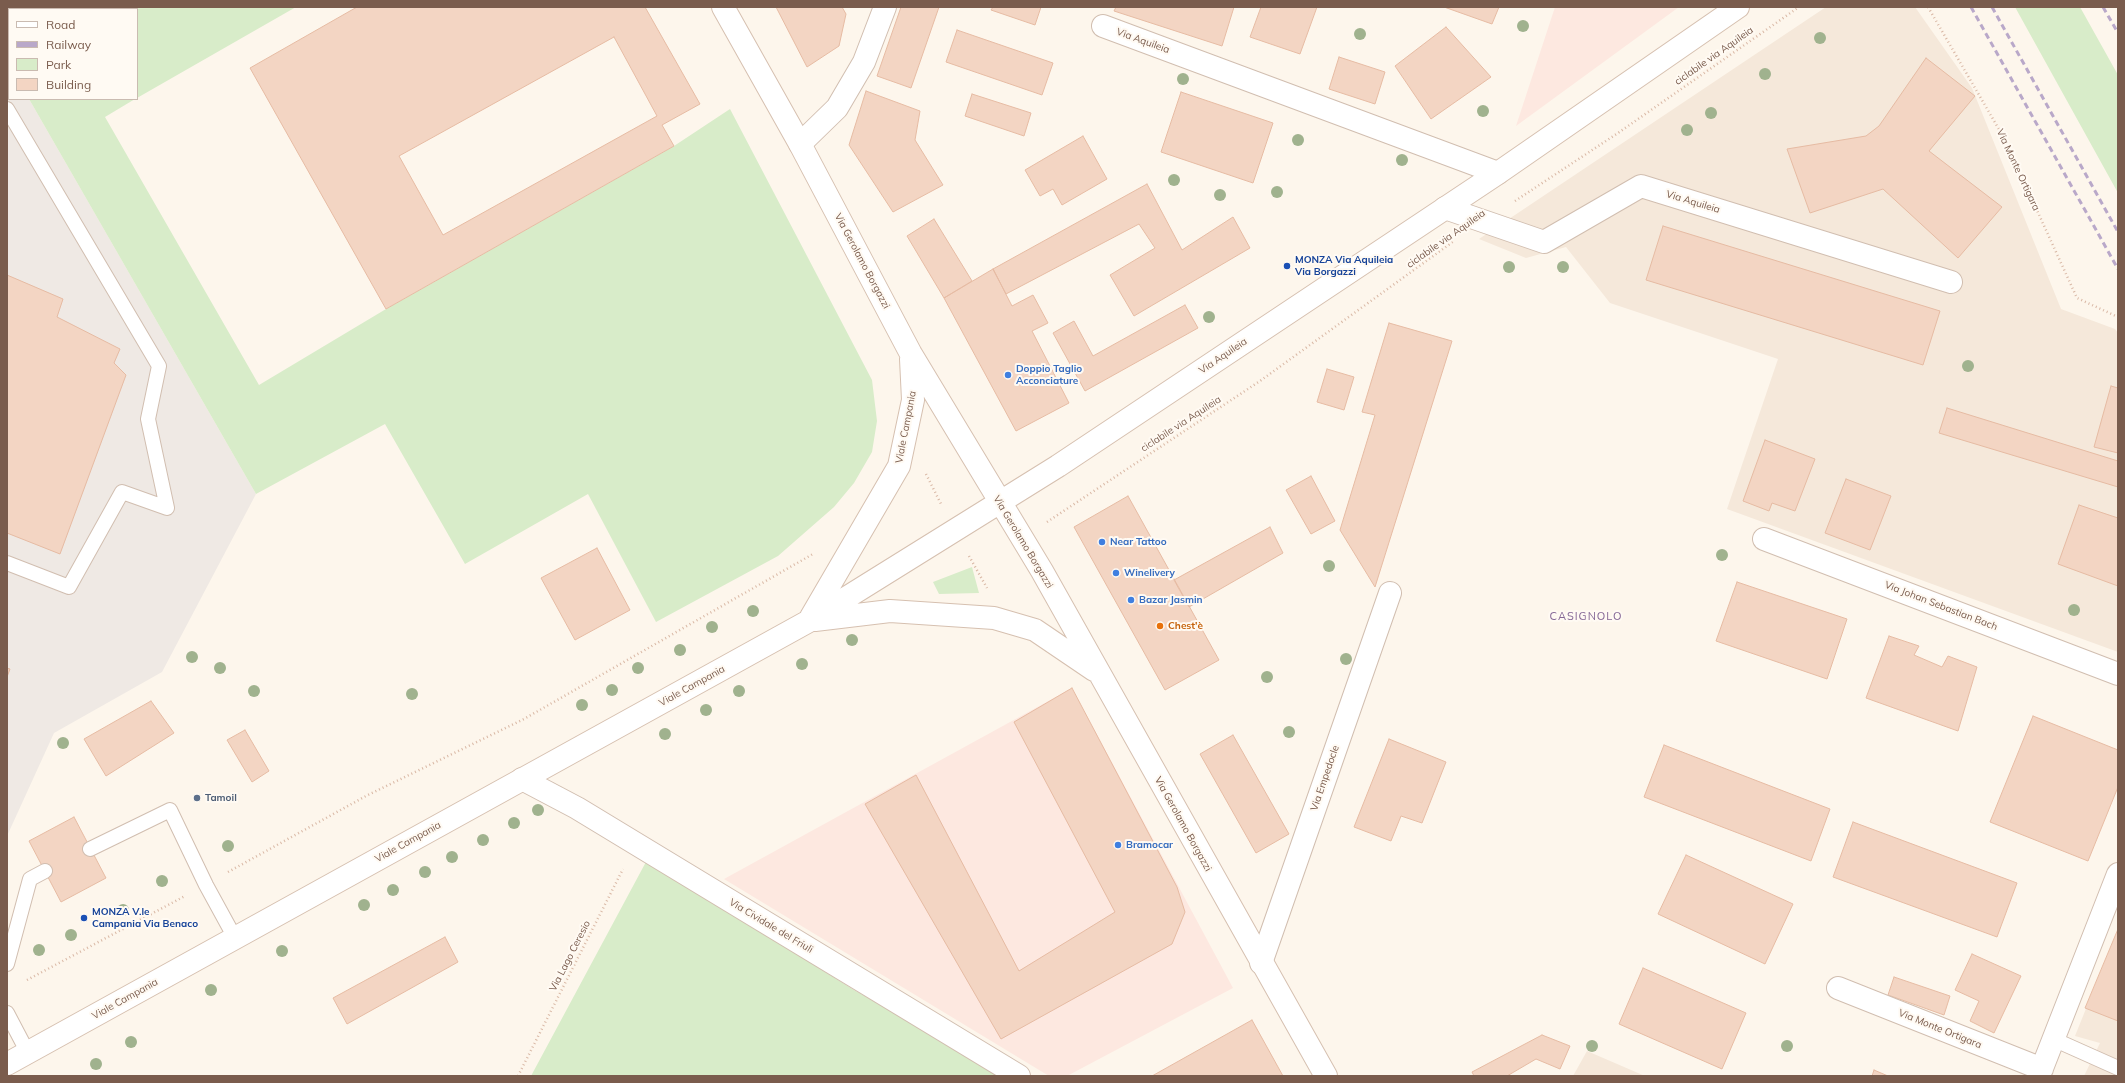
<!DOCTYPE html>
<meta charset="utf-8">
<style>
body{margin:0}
#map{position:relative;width:2125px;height:1083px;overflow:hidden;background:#fdf6ec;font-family:Mulish,sans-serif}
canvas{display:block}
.frame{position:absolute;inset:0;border:8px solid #7a5c4d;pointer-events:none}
.legend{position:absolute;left:8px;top:8px;width:130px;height:92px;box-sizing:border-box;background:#fffaf3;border:1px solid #cabbb1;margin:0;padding:5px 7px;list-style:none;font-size:12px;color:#7a5c4d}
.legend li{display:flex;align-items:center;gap:8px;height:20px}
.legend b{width:20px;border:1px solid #cabbb1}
</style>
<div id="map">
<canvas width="2125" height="1083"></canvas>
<div class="frame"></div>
<ul class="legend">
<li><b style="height:5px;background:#fff"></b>Road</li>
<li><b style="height:5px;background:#b9a8c9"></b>Railway</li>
<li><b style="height:11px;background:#d8ecc9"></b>Park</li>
<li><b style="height:11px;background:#f3d5c3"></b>Building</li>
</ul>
</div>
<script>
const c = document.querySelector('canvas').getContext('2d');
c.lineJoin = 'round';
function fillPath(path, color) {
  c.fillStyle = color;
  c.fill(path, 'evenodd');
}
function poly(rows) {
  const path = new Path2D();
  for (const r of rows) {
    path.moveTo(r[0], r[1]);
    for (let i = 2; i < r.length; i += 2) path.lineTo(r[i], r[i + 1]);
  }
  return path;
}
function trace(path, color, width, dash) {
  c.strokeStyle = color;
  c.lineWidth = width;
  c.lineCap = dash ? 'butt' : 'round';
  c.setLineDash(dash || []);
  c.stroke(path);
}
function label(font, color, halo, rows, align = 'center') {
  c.font = font + ' Mulish,sans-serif';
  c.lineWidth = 4;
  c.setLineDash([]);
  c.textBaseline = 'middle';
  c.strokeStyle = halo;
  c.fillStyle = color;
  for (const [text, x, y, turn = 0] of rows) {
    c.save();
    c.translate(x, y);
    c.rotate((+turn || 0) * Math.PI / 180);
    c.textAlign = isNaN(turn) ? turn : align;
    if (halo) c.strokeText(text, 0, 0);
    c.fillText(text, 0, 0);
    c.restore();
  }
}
const residential = poly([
 [1826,7,1915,7,1972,88,2061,309,2115,329,2118,333,2118,652,1727,509,1778,359,1610,303,1566,247,1526,258,1479,239],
 [2118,929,2118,1076,2084,1076,2100,1043,2075,1036],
 [1587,1051,1645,1076,1573,1076]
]);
const commercial = poly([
 [1555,7,1679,7,1516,126],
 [1072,688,1233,988,1067,1076,1049,1076,724,879]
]);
const industrial = poly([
 [7,61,9,64,9,99,29,99,256,494,162,672,54,733,7,836]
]);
const green = poly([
 [7,7,296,7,137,98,137,9,9,9,9,64,7,61],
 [2015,7,2080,7,2118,75,2118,193],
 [29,99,135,99,105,117,259,385,386,309,674,146,730,109,872,380,877,421,872,452,854,483,834,507,778,556,656,622,588,494,465,564,385,424,256,494],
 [972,567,979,593,939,594,933,582],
 [647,860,854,990,952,1045,1003,1076,531,1076]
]);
const building = poly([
 [357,7,645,7,700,104,662,125,674,146,386,309,250,68,357,7],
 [614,37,657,116,443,235,399,156,614,37],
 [776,7,842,7,846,14,839,46,807,67,776,7],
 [901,7,939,7,911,88,877,76,901,7],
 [993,7,1041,7,1035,25,991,10,993,7],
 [1116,7,1234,7,1222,46,1114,11,1116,7],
 [1261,7,1317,7,1300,54,1250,37,1261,7],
 [1444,7,1499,7,1492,24,1444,7],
 [1446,27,1491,77,1431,119,1395,66,1446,27],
 [957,30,1053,63,1042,95,946,62,957,30],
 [1339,57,1385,72,1375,104,1329,89,1339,57],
 [1926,58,1975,96,1929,151,2002,207,1958,258,1883,189,1810,213,1787,149,1866,136,1879,126,1926,58],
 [866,91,920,111,915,140,943,185,893,212,849,145,866,91],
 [1181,92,1273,123,1253,183,1161,152,1181,92],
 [972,94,1031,113,1024,136,965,116,972,94],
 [1083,136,1107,179,1062,205,1053,189,1040,196,1025,170,1083,136],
 [1147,184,1182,250,1233,217,1250,248,1134,316,1110,275,1155,248,1139,224,1006,294,993,269,1147,184],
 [934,219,972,281,944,298,907,236,934,219],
 [1663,226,1940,311,1923,365,1646,280,1663,226],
 [993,269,1012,306,1033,295,1048,323,1032,331,1069,403,1016,431,944,298,993,269],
 [7,275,63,299,57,317,120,349,114,363,126,375,60,554,7,533,7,275],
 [1185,305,1198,328,1085,391,1053,333,1074,321,1093,356,1185,305],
 [1389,323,1452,341,1375,587,1340,530,1375,415,1362,412,1389,323],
 [1327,369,1354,377,1344,410,1317,402,1327,369],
 [2111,386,2118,388,2118,453,2094,447,2111,386],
 [1947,408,2118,461,2118,487,1939,433,1947,408],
 [1765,440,1815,459,1795,511,1772,503,1769,511,1743,501,1765,440],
 [1311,476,1335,521,1311,534,1286,490,1311,476],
 [1846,479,1891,496,1870,550,1825,533,1846,479],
 [1128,496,1219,660,1165,690,1074,527,1128,496],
 [2079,505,2118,518,2118,586,2058,564,2079,505],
 [1270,527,1283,553,1189,607,1174,580,1270,527],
 [597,548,630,610,575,640,541,578,597,548],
 [1737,582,1847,619,1827,679,1716,641,1737,582],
 [1889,636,1919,646,1914,655,1942,667,1948,656,1977,667,1958,731,1866,698,1889,636],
 [7,668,10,669,7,677,7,668],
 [1072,688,1177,887,1185,912,1172,944,1001,1039,865,804,916,775,1019,971,1115,912,1014,722,1072,688],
 [151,701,174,733,106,776,84,739,151,701],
 [2033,716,2118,750,2118,787,2088,861,1990,822,2033,716],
 [245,730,269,771,252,782,227,740,245,730],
 [1233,735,1289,834,1256,853,1200,754,1233,735],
 [1389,739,1446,762,1422,823,1401,816,1391,841,1354,827,1389,739],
 [1664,745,1830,809,1811,861,1644,797,1664,745],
 [74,817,106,878,61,902,29,841,74,817],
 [1853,822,2017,883,1997,937,1833,877,1853,822],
 [1686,855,1793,904,1765,964,1658,914,1686,855],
 [2118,929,2118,1021,2085,1008,2118,929],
 [445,937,458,962,347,1024,333,998,445,937],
 [1972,954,2021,976,1994,1033,1970,1021,1979,1001,1955,990,1972,954],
 [1643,968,1746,1013,1722,1069,1619,1024,1643,968],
 [1894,977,1950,996,1944,1015,1888,995,1894,977],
 [1252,1020,1283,1076,1152,1076,1252,1020],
 [1542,1035,1570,1046,1560,1069,1536,1059,1507,1076,1474,1076,1472,1072,1542,1035],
 [1874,1070,1888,1076,1872,1076,1874,1070]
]);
const path = poly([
 [1928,7,2004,138,2077,298,2118,317],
 [1515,201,1618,133,1799,7],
 [926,474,942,506],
 [1047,522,1260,381,1454,241],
 [969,556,987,588],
 [228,872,366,796,524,719,813,554],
 [27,980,185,896],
 [518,1076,623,869]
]);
const lane = poly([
 [7,109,159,366,148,419,167,508,122,492,69,587,7,563],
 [90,849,170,810,206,885,235,938],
 [7,964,30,879,45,871],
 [7,1013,28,1053],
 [2053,1039,2118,1068]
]);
const street = poly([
 [1103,26,1498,173],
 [800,144,837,108,864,62,885,7],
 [1445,208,1544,242,1641,186,1951,282],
 [1764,539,2118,674],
 [522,779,577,808,1019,1076],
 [1261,963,1390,593],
 [1838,988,2042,1069],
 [2039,1076,2118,874]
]);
const secondary = poly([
 [723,7,800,144,911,354,1042,571,1326,1076],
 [811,617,899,466,913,400,911,359],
 [815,620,890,611,994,618,1035,630,1094,670],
 [7,1064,809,621,1058,466,1498,173,1738,7]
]);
const rail = poly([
 [1971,7,2118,269],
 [1992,7,2118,232],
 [2103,7,2118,33]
]);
const trees = [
 [1523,26],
 [1360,34],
 [1820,38],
 [1765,74],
 [1183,79],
 [1483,111],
 [1711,113],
 [1687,130],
 [1298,140],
 [1402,160],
 [1174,180],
 [1277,192],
 [1220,195],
 [1509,267],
 [1563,267],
 [1209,317],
 [1968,366],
 [1722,555],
 [1329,566],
 [2074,610],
 [753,611],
 [712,627],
 [852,640],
 [680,650],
 [192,657],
 [1346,659],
 [802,664],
 [220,668],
 [638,668],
 [1267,677],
 [612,690],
 [254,691],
 [739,691],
 [412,694],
 [582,705],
 [706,710],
 [1289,732],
 [665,734],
 [63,743],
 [538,810],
 [514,823],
 [483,840],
 [228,846],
 [452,857],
 [425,872],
 [162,881],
 [393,890],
 [364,905],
 [123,910],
 [71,935],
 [39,950],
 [282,951],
 [211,990],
 [131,1042],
 [1592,1046],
 [1787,1046],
 [96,1064]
];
const markers = [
 [1287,266,4,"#1a4fb4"],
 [1008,375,4,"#3f7fe0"],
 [1102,542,4,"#3f7fe0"],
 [1116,573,4,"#3f7fe0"],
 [1131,600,4,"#3f7fe0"],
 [1160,626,4,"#e8710a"],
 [197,798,4,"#5c6f8a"],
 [1118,845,4,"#3f7fe0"],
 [84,918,4,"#1a4fb4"]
];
const streetNames = [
 ["Via Aquileia",1143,41,20],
 ["ciclabile via Aquileia",1714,56,-35],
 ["Via Monte Ortigara",2018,170,65],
 ["Via Aquileia",1693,202,17],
 ["ciclabile via Aquileia",1446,239,-35],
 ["Via Gerolamo Borgazzi",862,261,62],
 ["Via Aquileia",1223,356,-34],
 ["ciclabile via Aquileia",1181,424,-33],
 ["Viale Campania",906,427,-79],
 ["Via Gerolamo Borgazzi",1023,542,59],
 ["Via Johan Sebastian Bach",1941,606,21],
 ["Viale Campania",692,686,-29],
 ["Via Empedocle",1325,778,-71],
 ["Via Gerolamo Borgazzi",1183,824,61],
 ["Viale Campania",408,842,-29],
 ["Via Cividale del Friuli",771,926,31],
 ["Via Lago Ceresio",570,956,-63],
 ["Viale Campania",125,999,-29],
 ["Via Monte Ortigara",1940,1029,22]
];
const transitNames = [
 ["MONZA Via Aquileia",1295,260],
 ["Via Borgazzi",1295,272],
 ["MONZA V.le",92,912],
 ["Campania Via Benaco",92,924]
];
const shopNames = [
 ["Doppio Taglio",1016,369],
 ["Acconciature",1016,381],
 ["Near Tattoo",1110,542],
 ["Winelivery",1124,573],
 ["Bazar Jasmin",1139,600],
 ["Bramocar",1126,845]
];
const foodNames = [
 ["Chest'è",1168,626]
];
const serviceNames = [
 ["Tamoil",205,798]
];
const neighbourhoodNames = [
 ["CASIGNOLO",1586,617]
];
fillPath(residential, '#f5e8da');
fillPath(commercial, '#fde8e0');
fillPath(industrial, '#efe9e4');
fillPath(green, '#d8ecc9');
fillPath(building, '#f3d5c3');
trace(building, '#e6bba3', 1);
trace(lane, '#d1beb0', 16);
trace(street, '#d1beb0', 24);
trace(secondary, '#d6c0b0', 24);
trace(path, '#d9b8a5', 2.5, [1, 3]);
trace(lane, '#fff', 14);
trace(street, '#fff', 22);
trace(secondary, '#fff', 22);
trace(rail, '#b9a8c9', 3, [6, 4]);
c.fillStyle = '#a0b28e';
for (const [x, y] of trees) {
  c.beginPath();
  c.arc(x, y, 6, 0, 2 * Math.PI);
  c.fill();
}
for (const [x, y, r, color] of markers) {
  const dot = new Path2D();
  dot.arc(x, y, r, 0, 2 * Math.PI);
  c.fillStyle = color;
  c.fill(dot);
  trace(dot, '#fffaf3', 1.5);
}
label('10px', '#7a5c4d', '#fffaf3', streetNames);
label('bold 10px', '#164399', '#fffaf3', transitNames, 'left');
label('bold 10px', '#366cbe', '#fffaf3', shopNames, 'left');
label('bold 10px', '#c56008', '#fffaf3', foodNames, 'left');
label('bold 10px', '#4e5e75', '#fffaf3', serviceNames, 'left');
c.letterSpacing = '1px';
label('11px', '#846695', '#fffaf3', neighbourhoodNames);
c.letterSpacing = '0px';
</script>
